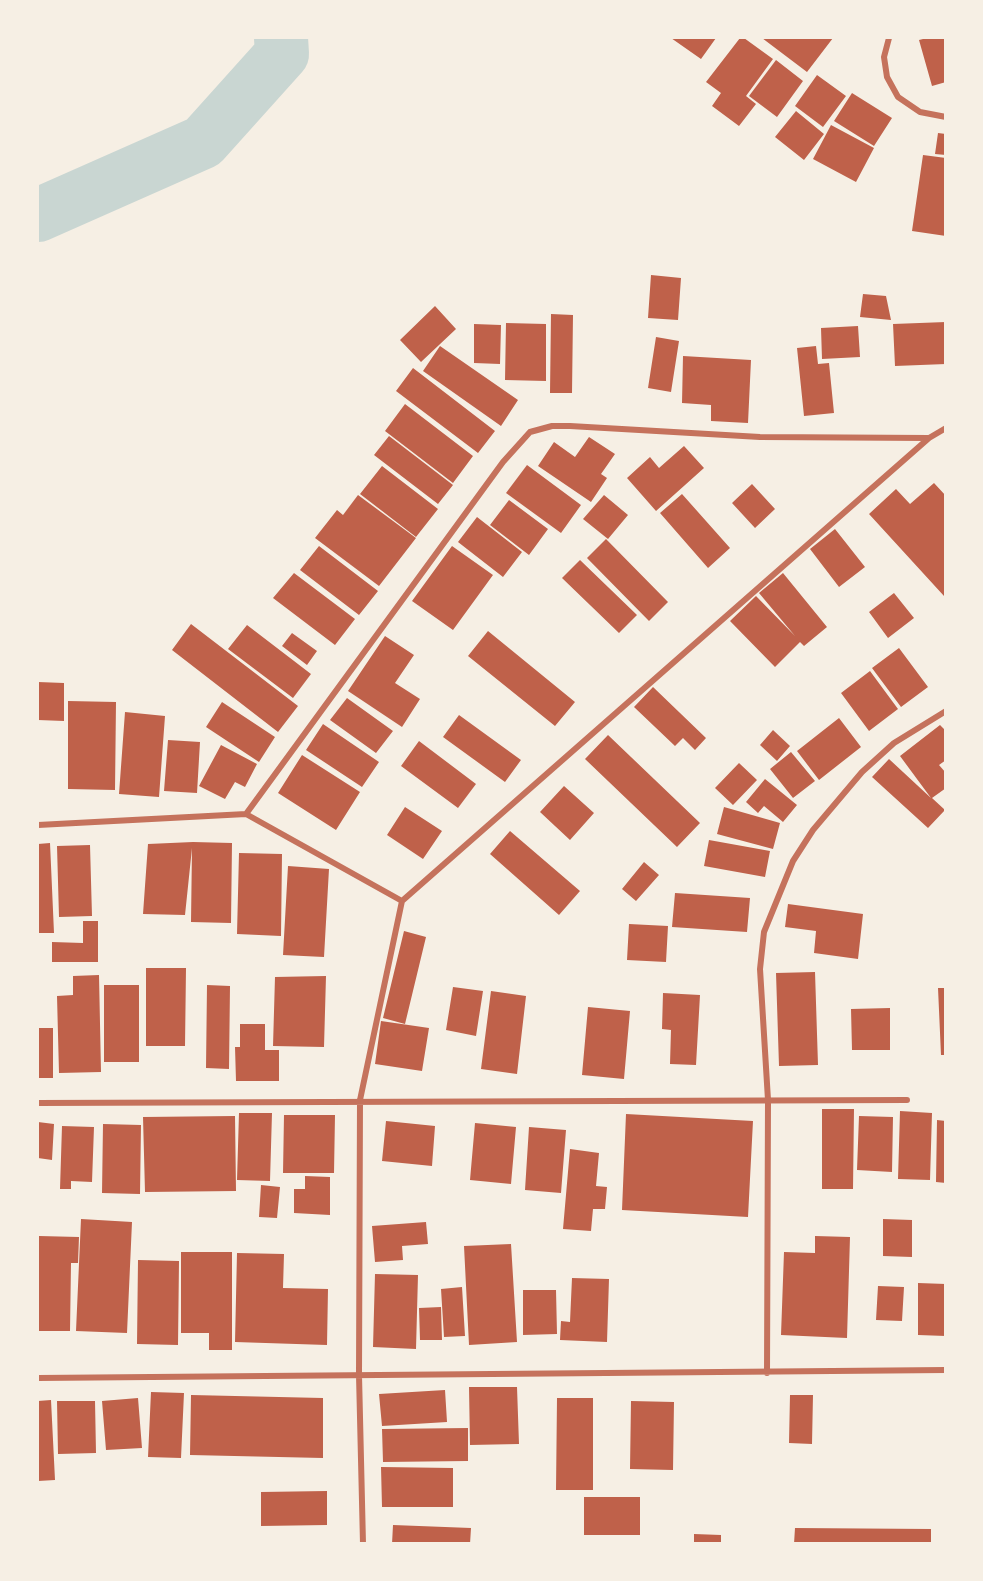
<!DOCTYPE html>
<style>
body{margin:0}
#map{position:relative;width:983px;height:1581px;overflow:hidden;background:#f6efe4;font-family:Bitter,serif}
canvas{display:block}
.frame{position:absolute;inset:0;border:39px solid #f6efe4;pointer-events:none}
</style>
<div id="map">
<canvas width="983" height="1581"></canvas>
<div class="frame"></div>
</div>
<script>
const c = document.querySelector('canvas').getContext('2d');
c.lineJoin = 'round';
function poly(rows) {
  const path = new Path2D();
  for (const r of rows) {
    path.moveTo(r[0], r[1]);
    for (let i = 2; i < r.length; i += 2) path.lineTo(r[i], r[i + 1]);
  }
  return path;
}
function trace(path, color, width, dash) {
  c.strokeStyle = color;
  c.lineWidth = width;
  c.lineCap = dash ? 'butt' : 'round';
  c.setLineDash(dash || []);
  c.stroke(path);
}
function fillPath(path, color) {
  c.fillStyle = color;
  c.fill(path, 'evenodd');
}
const river = poly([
 [38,215,203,142,282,54,281,38]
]);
const building = poly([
 [671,38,716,38,701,59],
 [740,38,744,38,773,59,746,96,756,104,739,126,712,106,721,93,706,82],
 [762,38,833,38,807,72],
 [927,38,946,38,946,82,932,86,919,40],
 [776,60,803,81,777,117,749,96],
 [817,75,846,96,823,127,795,106],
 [852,93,892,118,874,146,834,121],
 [796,111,824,134,804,160,775,137],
 [831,125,874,148,856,182,813,159],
 [938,133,946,134,946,155,935,154],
 [923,155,946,158,946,236,912,231],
 [651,275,681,278,678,320,648,318],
 [863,294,886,296,891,320,860,317],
 [435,306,456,329,421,362,400,340],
 [551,314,573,315,572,393,550,393],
 [946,322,946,364,895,366,893,324],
 [506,323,546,324,546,381,505,380],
 [474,324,501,325,500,364,474,363],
 [858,326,860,357,822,359,821,328],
 [656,337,679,341,671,392,648,388],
 [440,346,518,400,501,426,423,371],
 [816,346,818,364,829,363,834,413,804,416,797,348],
 [683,356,751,360,748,423,711,421,711,405,682,403],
 [413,368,495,431,478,453,396,391],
 [405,404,473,456,453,483,385,431],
 [389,436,453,485,438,504,374,455],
 [589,437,615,454,601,474,607,478,591,502,538,466,554,442,575,457],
 [684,446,704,468,656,511,627,478,650,457,659,468],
 [527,465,581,505,561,533,506,493],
 [382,466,438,509,416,537,360,494],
 [934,483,946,496,944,596,869,514,896,489,910,504],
 [752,484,775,509,755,528,732,503],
 [682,494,730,548,708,568,660,513],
 [358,495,416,538,379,586,315,538,337,510,343,515],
 [604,495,628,515,608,539,583,519],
 [509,500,548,529,529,555,490,525],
 [477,517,522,552,503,577,458,542],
 [835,529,865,567,839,587,810,549],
 [606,539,668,602,649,621,587,558],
 [319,546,378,591,359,615,300,570],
 [452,546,493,575,453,630,412,601],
 [580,560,637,615,619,633,562,578],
 [294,573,355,619,335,645,273,598],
 [783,573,827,627,804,646,800,642,775,667,730,621,756,596,795,636,759,593],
 [894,593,914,618,888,638,869,612],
 [191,624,298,706,278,732,172,650],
 [247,625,311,674,293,698,228,649],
 [488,631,575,702,555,726,468,656],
 [292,633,317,651,307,665,282,646],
 [385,636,414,655,395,683,420,699,402,727,348,691],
 [899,648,928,687,901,707,872,668],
 [870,671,898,709,869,731,841,693],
 [38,682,64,683,64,721,38,720],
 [653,687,706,738,695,750,683,738,675,746,634,707],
 [347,698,393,731,376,753,330,720],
 [68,701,116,702,115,790,68,789],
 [222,702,275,737,259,762,206,727],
 [125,712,165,716,159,797,119,794],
 [459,715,521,760,505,782,443,737],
 [839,718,861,747,819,780,797,751],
 [323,724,379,762,362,787,306,750],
 [940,725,946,731,946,760,939,765,946,773,946,788,932,798,945,810,928,828,872,777,889,759,931,798,900,756],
 [773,730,790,746,777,761,760,745],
 [608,735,700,823,677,847,585,759],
 [168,740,200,742,197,793,164,791],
 [419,741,476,784,458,808,401,766],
 [221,745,257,764,245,787,235,782,225,799,199,786],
 [791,752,815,781,793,798,770,769],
 [302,755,360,792,336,830,278,793],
 [739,763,757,780,733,805,715,788],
 [765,779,797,805,783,822,764,806,758,813,746,802],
 [564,786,594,813,570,840,540,812],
 [405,807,442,831,423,859,387,835],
 [724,807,780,823,773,849,717,834],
 [510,831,580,891,559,915,490,854],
 [709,840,770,851,765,877,704,866],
 [193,842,232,843,231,923,191,922,192,848,185,915,143,914,148,844],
 [50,843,54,933,38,933,38,844],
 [90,845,92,916,59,917,57,846],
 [239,853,282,854,281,936,237,934],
 [644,862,659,875,636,901,622,889],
 [288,866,329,869,324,957,283,955],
 [675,893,750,898,747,932,672,927],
 [788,904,863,914,858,959,814,953,816,931,785,927],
 [83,921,98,921,98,962,52,962,52,942,83,943],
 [629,924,668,926,666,962,627,960],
 [404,931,426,937,405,1024,383,1018],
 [146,968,186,968,185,1046,146,1046],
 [815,972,818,1065,779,1066,776,973],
 [99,975,101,1072,59,1073,57,996,73,995,73,976],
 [326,976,324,1047,273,1046,275,977],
 [104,985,139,985,139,1062,104,1062],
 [207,985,230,986,229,1069,206,1068],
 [453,987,483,991,476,1036,446,1030],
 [938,988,946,988,946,1055,941,1055],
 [491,991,526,996,517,1074,481,1069],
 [663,993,700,995,696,1065,670,1064,671,1030,662,1029],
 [588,1007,630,1011,624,1079,582,1075],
 [890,1008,890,1050,852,1050,851,1009],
 [381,1021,429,1028,422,1071,375,1064],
 [240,1024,265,1024,265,1050,279,1050,279,1081,236,1081,235,1047,240,1047],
 [38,1028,53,1028,53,1078,38,1078],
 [822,1109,854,1109,853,1189,822,1189],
 [900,1111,932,1113,930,1180,898,1179],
 [239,1113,272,1113,270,1181,237,1180],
 [626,1114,753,1121,748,1217,622,1210],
 [284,1115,335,1115,334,1173,283,1173],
 [235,1116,236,1191,145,1192,143,1117],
 [859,1116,893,1117,892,1172,857,1170],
 [937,1120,946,1121,946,1183,936,1182],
 [386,1121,435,1126,432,1166,382,1161],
 [38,1122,54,1124,52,1160,38,1158],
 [475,1123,516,1127,511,1184,470,1180],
 [103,1124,141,1125,140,1194,102,1193],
 [62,1126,94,1127,92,1182,71,1181,71,1189,60,1189],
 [529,1127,566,1130,561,1193,525,1190],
 [570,1149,599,1153,596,1186,607,1187,605,1209,593,1209,591,1231,563,1229],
 [305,1176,330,1177,330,1215,294,1213,294,1189,305,1189],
 [261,1185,280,1187,277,1218,259,1217],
 [81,1219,132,1222,127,1333,76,1331],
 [883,1219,912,1220,912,1257,883,1256],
 [426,1222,428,1244,402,1246,403,1260,375,1262,372,1226],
 [39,1236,79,1237,78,1263,71,1263,70,1331,38,1331],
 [815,1236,850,1237,847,1338,781,1335,784,1252,815,1253],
 [511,1244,517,1342,469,1345,464,1246],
 [181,1252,232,1252,232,1350,209,1350,209,1333,181,1333],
 [237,1253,284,1254,283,1288,328,1289,327,1345,235,1342],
 [138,1260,179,1261,178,1345,137,1344],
 [375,1274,418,1275,416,1349,373,1347],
 [572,1278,609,1279,607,1342,560,1340,561,1321,570,1322],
 [918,1283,946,1284,946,1336,918,1335],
 [878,1286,904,1287,902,1321,876,1320],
 [462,1287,465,1336,444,1337,441,1289],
 [523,1290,556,1290,557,1334,523,1335],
 [441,1307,442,1340,420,1340,419,1308],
 [469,1387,517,1387,519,1444,470,1445],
 [445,1390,447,1422,382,1426,379,1394],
 [151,1392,184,1393,181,1458,148,1457],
 [191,1395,323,1398,323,1458,190,1455],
 [790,1395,813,1395,812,1444,789,1443],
 [138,1398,142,1448,106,1450,102,1401],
 [557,1398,593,1398,593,1490,556,1490],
 [51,1400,55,1480,38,1481,38,1401],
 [57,1401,95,1401,96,1453,58,1454],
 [631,1401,674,1402,673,1470,630,1469],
 [468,1428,468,1461,383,1462,382,1429],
 [381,1467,453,1468,453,1507,382,1507],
 [327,1491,327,1525,261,1526,261,1492],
 [584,1497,640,1497,640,1535,584,1535],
 [393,1525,471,1528,470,1544,392,1544],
 [795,1528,931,1529,931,1544,794,1544],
 [694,1534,721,1535,721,1544,694,1544]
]);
const minor = poly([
 [889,38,884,57,887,77,898,97,920,112,946,117],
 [246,814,503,462,530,432,552,426,570,426,760,437,929,438,946,428],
 [38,825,246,814,402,901],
 [38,1103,907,1100],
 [767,1373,768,1100,760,969,764,932,793,861,813,830,862,772,894,743,946,711],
 [38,1378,946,1370],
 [363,1544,359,1375,360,1100,402,901,929,438]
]);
trace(river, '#c9d6d2', 54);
fillPath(building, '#bf614a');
trace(minor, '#c5725c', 6);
</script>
